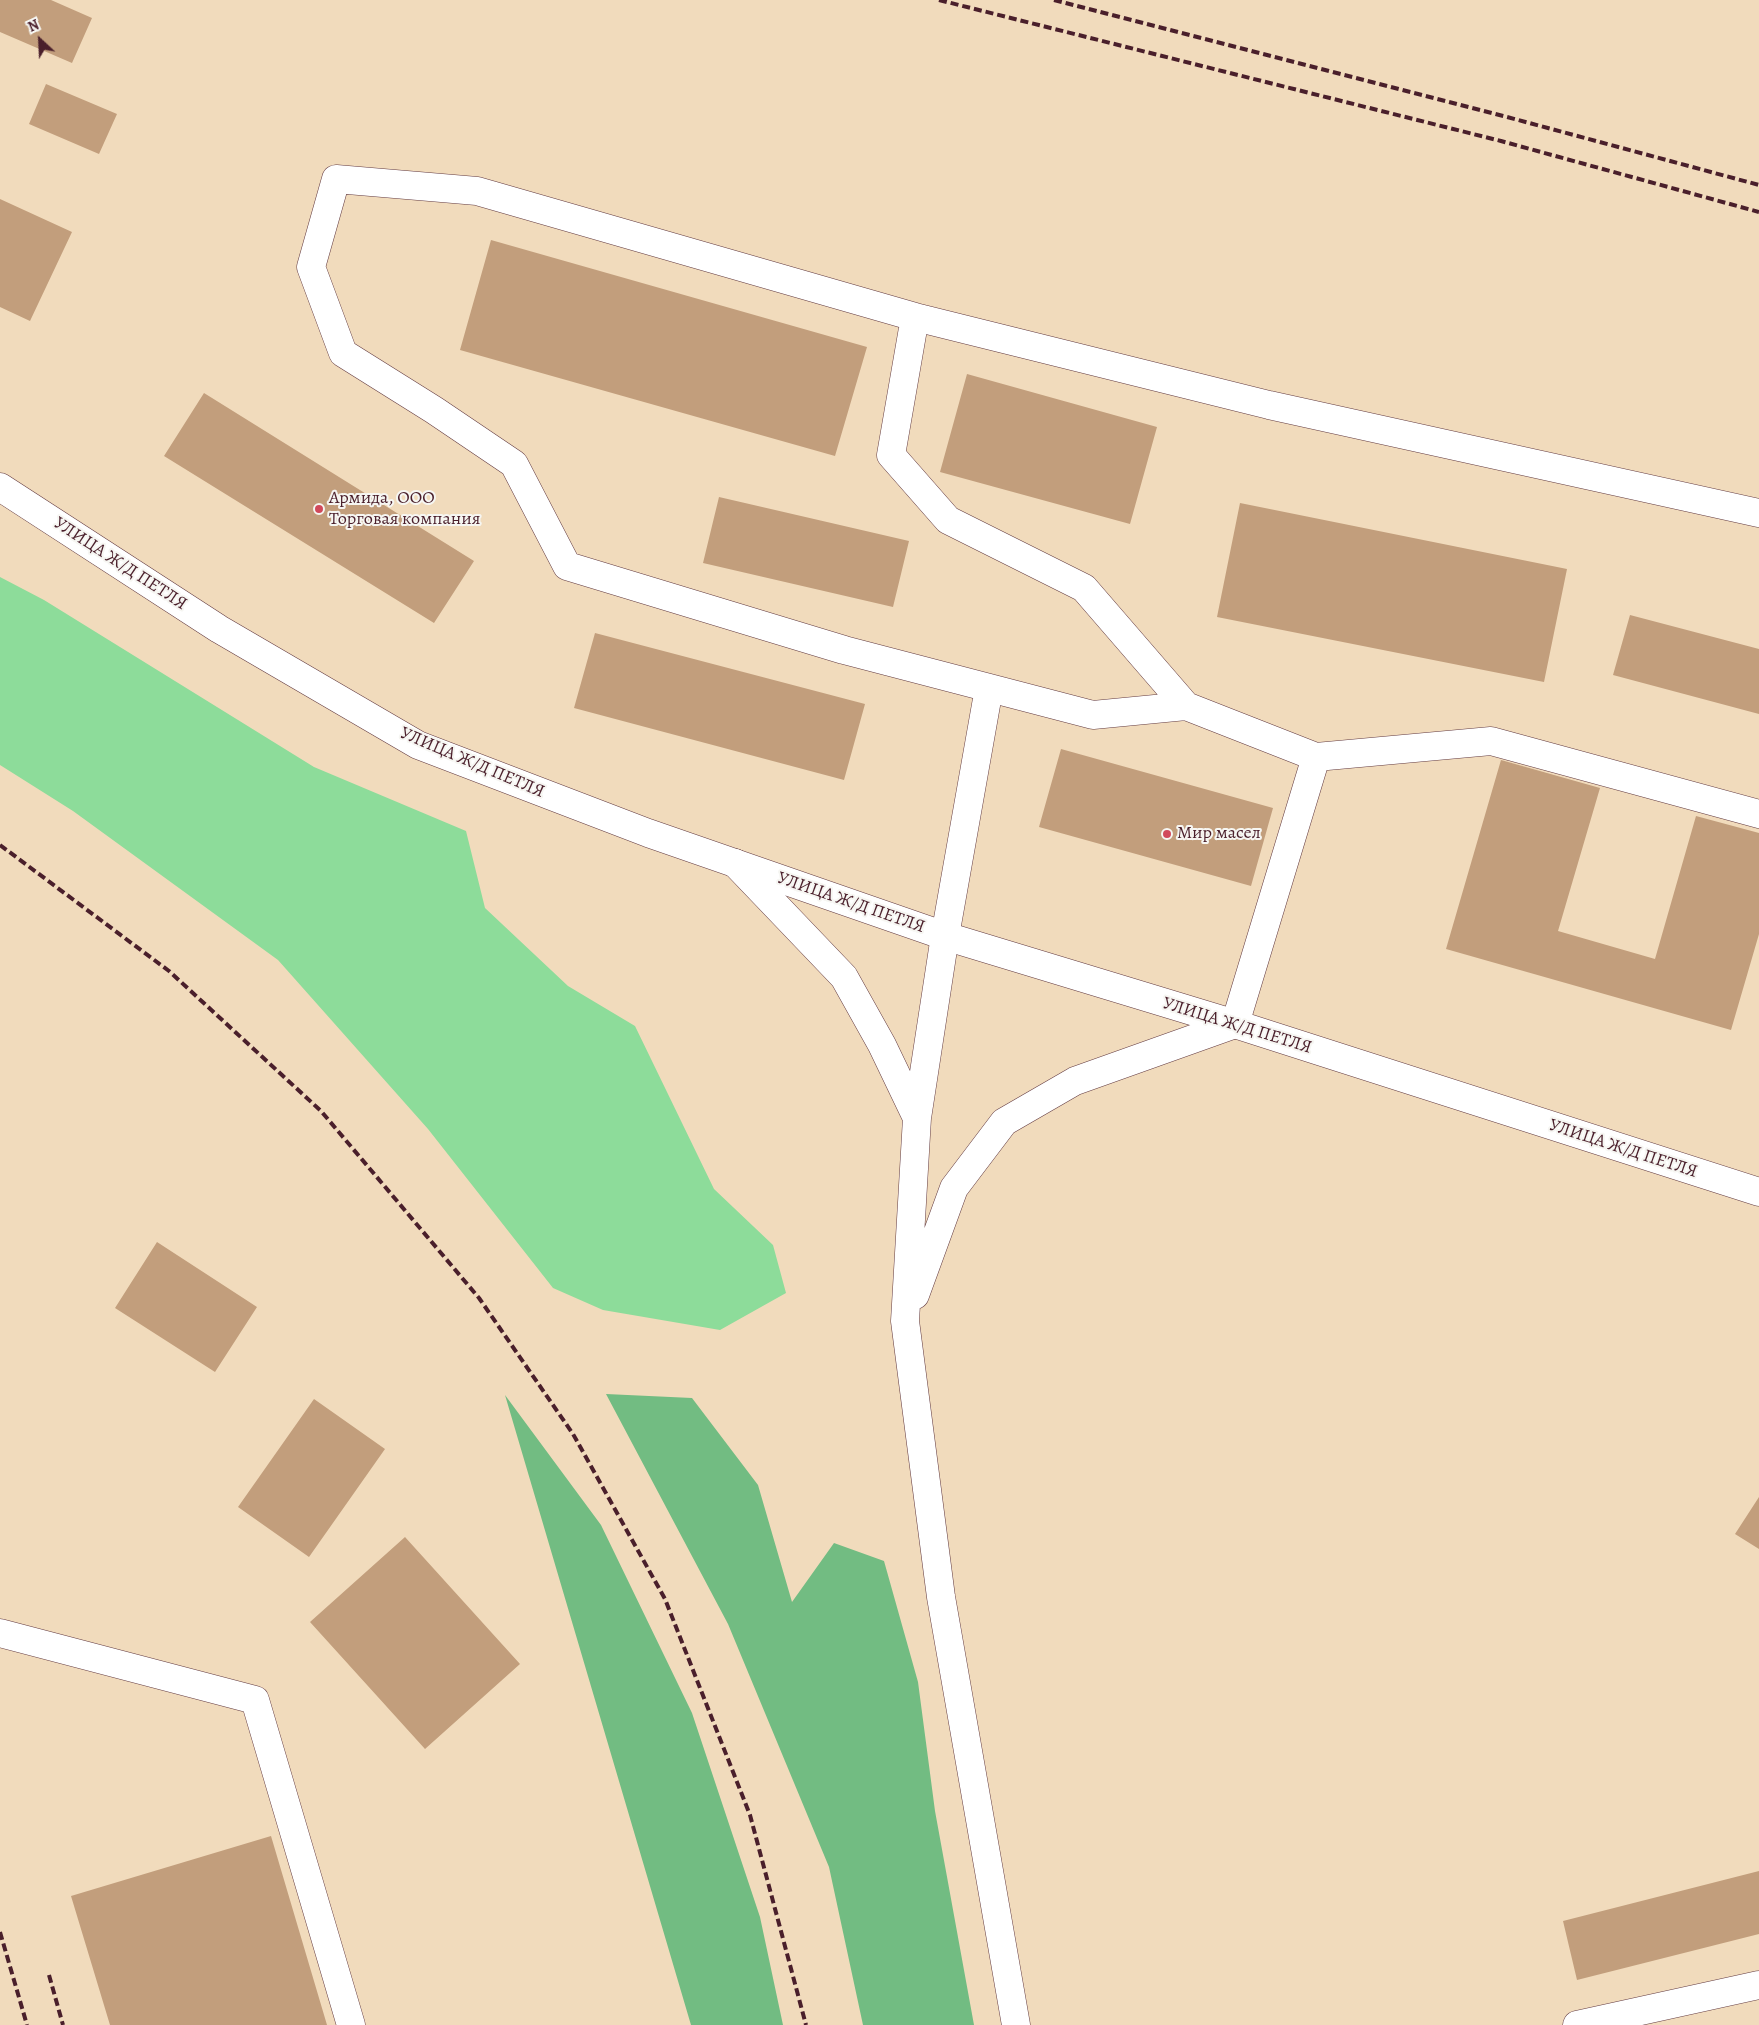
<!DOCTYPE html>
<meta charset="utf-8">
<style>
body{margin:0}
#map{position:relative;width:1759px;height:2025px;overflow:hidden;background:#f1dbbc;font-family:Alegreya,serif}
canvas{display:block}
.north{position:absolute;left:15px;top:15px;width:50px;height:50px;-webkit-text-stroke:4px #f6f6f2;paint-order:stroke;rotate:335deg;font-size:14px;font-weight:700;line-height:20px;text-align:center;color:#4a1f2b}
.north::after{content:'';display:block;margin:auto;width:18px;height:22px;background:#4a1f2b;clip-path:polygon(50% 0,100% 100%,50% 72%,0 100%)}
</style>
<div id="map">
<canvas width="1759" height="2025"></canvas>
<div class="north">N</div>
</div>
<script>
const c = document.querySelector('canvas').getContext('2d');
c.lineJoin = 'round';
function fillPath(path, color) {
  c.fillStyle = color;
  c.fill(path, 'evenodd');
}
function poly(rows) {
  const path = new Path2D();
  for (const r of rows) {
    path.moveTo(r[0], r[1]);
    for (let i = 2; i < r.length; i += 2) path.lineTo(r[i], r[i + 1]);
  }
  return path;
}
function trace(path, color, width, dash) {
  c.strokeStyle = color;
  c.lineWidth = width;
  c.lineCap = dash ? 'butt' : 'round';
  c.setLineDash(dash || []);
  c.stroke(path);
}
function label(font, color, halo, rows, align = 'center') {
  c.font = font + ' Alegreya,serif';
  c.lineWidth = 4;
  c.setLineDash([]);
  c.textBaseline = 'middle';
  c.strokeStyle = halo;
  c.fillStyle = color;
  for (const [text, x, y, turn = 0] of rows) {
    c.save();
    c.translate(x, y);
    c.rotate((+turn || 0) * Math.PI / 180);
    c.textAlign = isNaN(turn) ? turn : align;
    if (halo) c.strokeText(text, 0, 0);
    c.fillText(text, 0, 0);
    c.restore();
  }
}
const green = poly([
 [0,577,44,600,314,767,466,831,485,908,568,986,635,1026,714,1189,773,1245,786,1293,720,1330,603,1310,553,1288,428,1129,278,960,73,811,0,765]
]);
const forest = poly([
 [606,1394,692,1398,758,1485,792,1602,834,1543,884,1561,918,1682,935,1811,974,2025,863,2025,829,1867,728,1624],
 [505,1395,601,1525,692,1713,760,1917,783,2025,691,2025]
]);
const building = poly([
 [0,0,51,0,92,18,72,63,0,32],
 [46,84,117,114,99,154,29,124],
 [0,199,72,232,30,321,0,307],
 [491,240,867,347,835,456,460,350],
 [967,374,1157,427,1130,524,940,472],
 [204,393,474,561,434,623,164,456],
 [719,497,909,541,893,607,703,563],
 [1240,503,1567,569,1544,682,1217,617],
 [1630,615,1759,649,1759,714,1613,675],
 [595,633,865,704,844,780,574,708],
 [1061,749,1273,808,1251,886,1039,827],
 [1501,760,1600,788,1558,931,1655,959,1696,816,1759,833,1759,934,1731,1030,1446,949],
 [157,1242,257,1307,215,1372,115,1308],
 [314,1399,385,1449,309,1557,238,1507],
 [1759,1497,1759,1549,1735,1534],
 [405,1537,520,1664,425,1749,310,1622],
 [271,1836,327,2025,110,2025,71,1896],
 [1759,1871,1759,1934,1577,1980,1563,1921]
]);
const minor = poly([
 [915,317,891,455,948,520,1084,588,1186,706],
 [989,688,945,936,917,1118,905,1321,941,1597,1016,2025],
 [1316,757,1186,706,1093,715,844,650,567,566,514,464,434,410,343,353,311,267,336,179,477,191,915,317,1269,405,1759,513],
 [735,863,844,977,882,1045,917,1118],
 [915,1295,954,1188,1004,1122,1075,1081,1235,1024,1316,757,1491,741,1759,814],
 [0,1633,255,1700,351,2025],
 [1577,2025,1759,1985]
]);
const major = poly([
 [0,487,219,629,418,745,648,833,945,936,1235,1024,1759,1192]
]);
const rail = poly([
 [939,0,1501,141,1759,212],
 [1054,0,1507,117,1759,185],
 [0,845,169,971,321,1111,479,1298,573,1434,665,1599,750,1815,806,2025],
 [0,1932,27,2025],
 [49,1975,63,2025]
]);
const markers = [
 [319,509,5,"#d1495b"],
 [1167,834,5,"#d1495b"]
];
const poiNames = [
 ["Армида, ООО",329,499],
 ["Торговая компания",329,520],
 ["Мир масел",1177,834]
];
const streetNames = [
 ["УЛИЦА Ж/Д ПЕТЛЯ",120,564,33],
 ["УЛИЦА Ж/Д ПЕТЛЯ",472,763,23],
 ["УЛИЦА Ж/Д ПЕТЛЯ",851,903,19],
 ["УЛИЦА Ж/Д ПЕТЛЯ",1237,1026,17],
 ["УЛИЦА Ж/Д ПЕТЛЯ",1623,1149,18]
];
fillPath(green, '#8ddc9a');
fillPath(forest, '#72bc82');
fillPath(building, '#c29e7c');
trace(minor, '#633b41', 29);
trace(major, '#633b41', 29);
trace(minor, '#fff', 28);
trace(major, '#fff', 28);
trace(rail, '#4a1f2b', 4, [8, 4]);
for (const [x, y, r, color] of markers) {
  const dot = new Path2D();
  dot.arc(x, y, r, 0, 2 * Math.PI);
  c.fillStyle = color;
  c.fill(dot);
  trace(dot, '#f6f6f2', 2);
}
label('18px', '#4a1f2b', '#f6f6f2', poiNames, 'left');
label('18px', '#4a1f2b', '#f6f6f2', streetNames);
</script>
